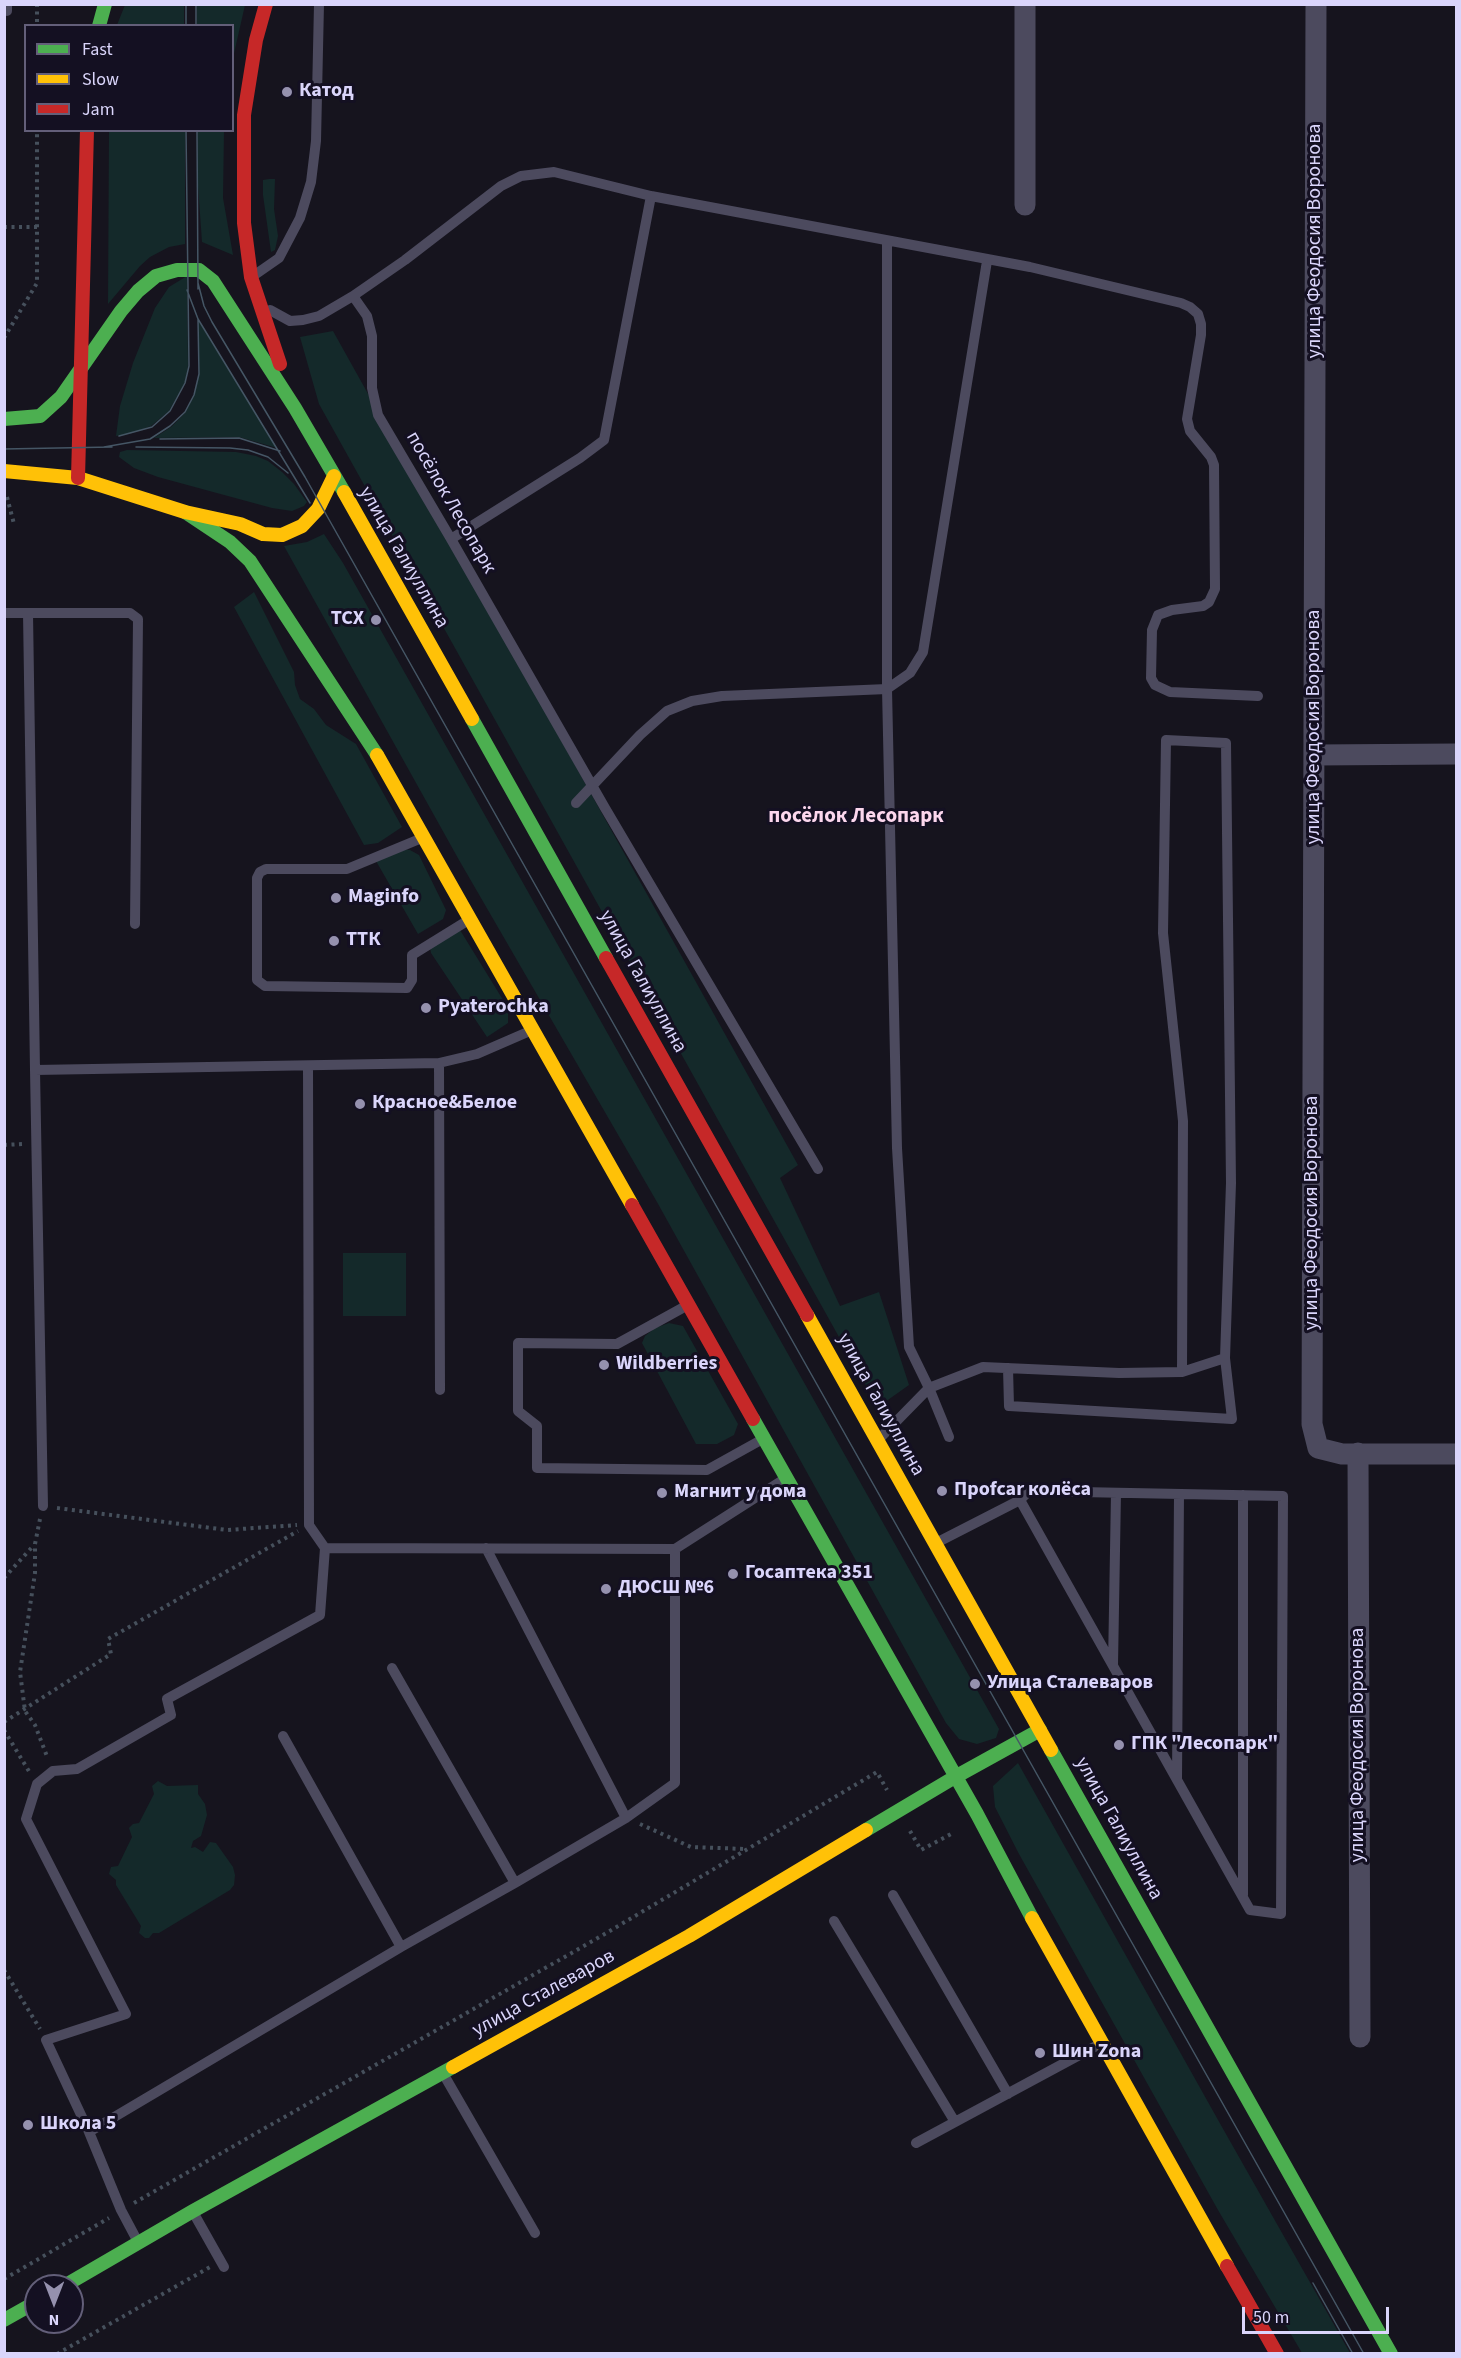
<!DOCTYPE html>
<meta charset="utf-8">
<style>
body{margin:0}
#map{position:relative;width:1461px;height:2358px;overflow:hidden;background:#16141e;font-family:"Source Sans 3",sans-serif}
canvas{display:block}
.frame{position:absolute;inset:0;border:6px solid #dad5fb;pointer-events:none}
.legend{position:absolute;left:24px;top:24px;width:210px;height:108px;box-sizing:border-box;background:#141022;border:2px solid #635f79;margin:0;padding:8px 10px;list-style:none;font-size:18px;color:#dad5fb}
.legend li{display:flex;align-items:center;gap:12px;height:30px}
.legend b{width:30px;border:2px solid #635f79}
.north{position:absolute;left:24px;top:2274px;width:60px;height:60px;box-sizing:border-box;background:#141022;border:2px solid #635f79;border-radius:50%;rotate:180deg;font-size:16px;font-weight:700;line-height:24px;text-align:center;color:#dad5fb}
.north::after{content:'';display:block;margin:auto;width:21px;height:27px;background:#9591ae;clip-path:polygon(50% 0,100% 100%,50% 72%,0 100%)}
.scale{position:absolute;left:1242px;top:2307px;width:147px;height:27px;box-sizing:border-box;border:3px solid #dad5fb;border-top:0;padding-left:8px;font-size:18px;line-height:21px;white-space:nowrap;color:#dad5fb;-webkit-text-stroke:4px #141022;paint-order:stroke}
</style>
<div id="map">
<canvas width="1461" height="2358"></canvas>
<div class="frame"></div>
<ul class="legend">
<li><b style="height:8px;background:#4caf50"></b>Fast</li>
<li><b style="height:8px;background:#ffc107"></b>Slow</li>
<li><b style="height:8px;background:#c62828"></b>Jam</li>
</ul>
<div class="north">N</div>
<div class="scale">50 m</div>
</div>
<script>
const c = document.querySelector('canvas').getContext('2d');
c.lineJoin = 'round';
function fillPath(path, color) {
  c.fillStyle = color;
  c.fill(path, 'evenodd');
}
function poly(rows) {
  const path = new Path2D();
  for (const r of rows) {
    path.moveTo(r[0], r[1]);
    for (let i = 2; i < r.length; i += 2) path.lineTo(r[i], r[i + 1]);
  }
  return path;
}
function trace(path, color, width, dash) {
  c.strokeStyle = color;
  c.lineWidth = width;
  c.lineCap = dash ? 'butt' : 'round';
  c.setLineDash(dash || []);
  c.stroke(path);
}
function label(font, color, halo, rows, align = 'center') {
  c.font = font + ' "Source Sans 3",sans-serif';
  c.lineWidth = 6;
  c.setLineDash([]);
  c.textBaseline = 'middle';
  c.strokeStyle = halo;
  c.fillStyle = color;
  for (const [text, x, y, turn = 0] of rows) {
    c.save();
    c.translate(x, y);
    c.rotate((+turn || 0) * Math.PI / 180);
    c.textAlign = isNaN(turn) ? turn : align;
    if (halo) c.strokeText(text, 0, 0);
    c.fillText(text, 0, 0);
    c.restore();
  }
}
const green = poly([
 [125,5,184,5,184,25,117,25],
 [197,5,245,5,233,58,232,26,197,25],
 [109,131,185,131,185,244,169,247,150,257,140,266,108,304],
 [198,131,224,131,223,198,233,255,202,242,198,186],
 [269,179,275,179,274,209,278,236,275,250,271,252,263,195,263,180],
 [187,276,188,366,185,382,169,411,151,426,129,434,116,436,120,406,133,363,155,308,169,287],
 [198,320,233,377,277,448,239,437,154,438,171,427,185,413,194,396,199,374],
 [333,331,798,1165,780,1178,840,1306,879,1292,909,1385,878,1407,319,404,300,337],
 [127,450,236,452,256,456,268,461,282,472,294,484,307,502,304,506,292,511,272,508,158,477,134,468,119,457,120,452],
 [324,534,343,563,999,1729,996,1738,977,1744,959,1739,946,1723,657,1202,459,860,284,546,307,542],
 [254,592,294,672,295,685,300,699,314,709,326,725,356,744,402,827,378,843,364,845,234,607],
 [402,849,410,850,419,855,446,910,443,919,418,934,376,861],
 [460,930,508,1008,508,1023,487,1037,431,953,430,947],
 [343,1253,406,1253,406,1316,343,1316],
 [669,1323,683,1326,738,1424,734,1435,717,1444,696,1444,642,1343,645,1336,655,1328],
 [1018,1763,1222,2127,1350,2353,1302,2353,1218,2210,1019,1854,995,1807,993,1786],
 [158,1781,167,1786,198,1785,198,1794,205,1804,207,1815,201,1836,193,1841,191,1848,195,1847,203,1852,210,1842,216,1843,233,1867,235,1875,234,1885,230,1890,159,1933,153,1933,149,1938,145,1938,139,1933,141,1926,116,1885,116,1880,109,1874,111,1867,118,1866,132,1837,129,1828,133,1824,139,1823,154,1794,152,1786]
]);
const path = poly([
 [37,4,37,26],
 [4,227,37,227],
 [4,338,37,283,37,130],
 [7,497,14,524],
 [4,1145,23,1144],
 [57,1508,227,1530,297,1525],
 [40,1519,35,1544,35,1573,20,1672,25,1711,35,1725,48,1759],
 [4,1578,34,1545],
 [4,1722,111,1654,108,1639,298,1531],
 [4,1730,30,1773],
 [640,1824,691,1847,745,1849],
 [910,1831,921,1850,951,1834],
 [4,1970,40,2029],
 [134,2203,603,1935,877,1772,887,1790],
 [4,2279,109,2218],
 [57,2354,210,2267]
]);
const lane = poly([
 [7,11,7,4],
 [887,241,887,689,897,1148,909,1347,929,1388,949,1437],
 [256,274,279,258,300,218,311,182,316,141,319,4],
 [353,296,405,260,501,186,521,176,554,172,651,196,1030,267,1181,303,1190,307,1198,314,1201,324,1201,335,1187,419,1190,431,1211,457,1214,465,1215,589,1209,602,1203,606,1172,610,1158,615,1152,630,1151,678,1155,685,1170,692,1258,696],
 [270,310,290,321,303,320,319,316,353,296,367,316,372,336,372,388,378,415,451,539,605,808,818,1169],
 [451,539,580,458,604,440,651,196],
 [4,613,130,613,138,619,135,924],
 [28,613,35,1070],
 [576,803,640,735,667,711,692,701,722,696,887,689,910,673,923,652,987,261],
 [422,838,347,869,266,869,260,872,257,878,257,980,265,986,407,988,412,980,412,955,467,921],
 [439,1063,440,1390],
 [308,1066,309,1525,325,1548],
 [686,1306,617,1344,518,1343,518,1411,537,1426,537,1468,707,1470,761,1440],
 [1008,1368,1009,1406,1232,1419,1225,1358],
 [881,1437,929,1388,983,1367,1119,1373,1182,1372,1225,1358,1231,1183,1226,743,1166,740,1163,933,1183,1121,1182,1372],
 [43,1506,35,1070,439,1063,477,1054,530,1031],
 [938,1542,1020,1500,1029,1491,1283,1496,1281,1914,1250,1910,1020,1500],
 [486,1548,626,1818],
 [675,1549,783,1480],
 [1113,1665,1116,1493],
 [392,1668,515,1883],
 [283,1736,401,1947],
 [1177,1779,1179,1494],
 [893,1895,1008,2094],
 [1243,1895,1243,1495],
 [834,1921,955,2122],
 [444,2075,535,2233],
 [89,2132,46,2040,126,2014,26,1819,37,1784,53,1771,77,1769,171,1715,167,1699,320,1615,325,1548,675,1549,675,1783,626,1818,515,1883,401,1947,89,2132,121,2210,138,2242],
 [916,2143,1098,2045],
 [193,2212,224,2267]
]);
const street = poly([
 [1025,4,1025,205],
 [1316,4,1312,1424,1318,1448,1342,1454,1456,1454],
 [1315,755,1456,754],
 [1358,1453,1360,2037]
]);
const fast = poly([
 [99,26,105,4],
 [4,419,40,416,61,397,121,311,138,291,156,276,177,270,199,270,213,281,295,408,344,492],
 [185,512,230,542,250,561,377,755],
 [472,719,606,958],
 [753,1419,977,1814,1032,1918],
 [1051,1750,1391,2354],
 [866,1830,955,1777,1040,1730],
 [64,2286,193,2211,453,2067],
 [4,2320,36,2302]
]);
const slow = poly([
 [4,471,78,478,185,512,240,524,263,534,282,535,302,526,318,509,334,476],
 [344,492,472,719],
 [377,755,632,1205],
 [807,1315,1051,1750],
 [1032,1918,1227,2266],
 [453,2067,689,1936,866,1830]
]);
const jam = poly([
 [266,4,256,40,244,115,244,223,251,277,280,364],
 [78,478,87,130],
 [606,958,807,1315],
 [632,1205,753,1419],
 [1227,2266,1277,2354]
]);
const tram = poly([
 [186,4,186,26],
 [196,4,196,26],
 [197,130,198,289],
 [198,283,204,306,212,322,305,477,1364,2354],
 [187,290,198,319,310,503],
 [119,436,152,427,170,411,185,383,189,366,186,130],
 [160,439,239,438,280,451],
 [104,447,150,439,170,426,185,412,194,395,199,374,198,319],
 [136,447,230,448,248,450,268,457,288,473],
 [4,449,112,447],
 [1313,2283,1353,2354]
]);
const markers = [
 [287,92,6,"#9591ae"],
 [376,620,6,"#9591ae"],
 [336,898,6,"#9591ae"],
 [334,941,6,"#9591ae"],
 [426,1008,6,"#9591ae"],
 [360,1104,6,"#9591ae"],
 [604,1365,6,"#9591ae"],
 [942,1491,6,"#9591ae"],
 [662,1493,6,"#9591ae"],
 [733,1574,6,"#9591ae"],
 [606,1589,6,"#9591ae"],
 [975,1684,6,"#9591ae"],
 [1119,1745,6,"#9591ae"],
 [1040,2053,6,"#9591ae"],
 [28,2125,6,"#9591ae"]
];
const poiNames = [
 ["Катод",299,92],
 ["ТСХ",364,620,"right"],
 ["Maginfo",348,898],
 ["ТТК",346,941],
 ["Pyaterochka",438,1008],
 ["Красное&Белое",372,1104],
 ["Wildberries",616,1365],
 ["Проfcar колёса",954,1491],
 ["Магнит у дома",674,1493],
 ["Госаптека 351",745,1574],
 ["ДЮСШ №6",618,1589],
 ["Улица Сталеваров",987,1684],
 ["ГПК \"Лесопарк\"",1131,1745],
 ["Шин Zona",1052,2053],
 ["Школа 5",40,2125]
];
const streetNames = [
 ["улица Феодосия Воронова",1316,241,-90],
 ["посёлок Лесопарк",450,503,60],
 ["улица Галиуллина",403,558,60],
 ["улица Феодосия Воронова",1315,727,-90],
 ["улица Галиуллина",642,982,61],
 ["улица Феодосия Воронова",1313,1213,-90],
 ["улица Галиуллина",880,1405,61],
 ["улица Феодосия Воронова",1359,1745,-90],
 ["улица Галиуллина",1118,1829,61],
 ["улица Сталеваров",544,1994,-29]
];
const neighbourhoodNames = [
 ["посёлок Лесопарк",856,817]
];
fillPath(green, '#14292a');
trace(path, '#46505c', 4, [3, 4.5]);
trace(lane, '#4c4a5e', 10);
trace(street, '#4c4a5e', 21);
trace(fast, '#4caf50', 14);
trace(slow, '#ffc107', 14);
trace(jam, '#c62828', 14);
trace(tram, '#455665', 1.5);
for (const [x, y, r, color] of markers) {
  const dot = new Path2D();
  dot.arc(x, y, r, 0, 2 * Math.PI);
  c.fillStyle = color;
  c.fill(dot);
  trace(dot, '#141022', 2);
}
label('bold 20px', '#dad5fb', '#141022', poiNames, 'left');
label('20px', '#dad5fb', '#141022', streetNames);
label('bold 21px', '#fcd7ed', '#141022', neighbourhoodNames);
</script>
